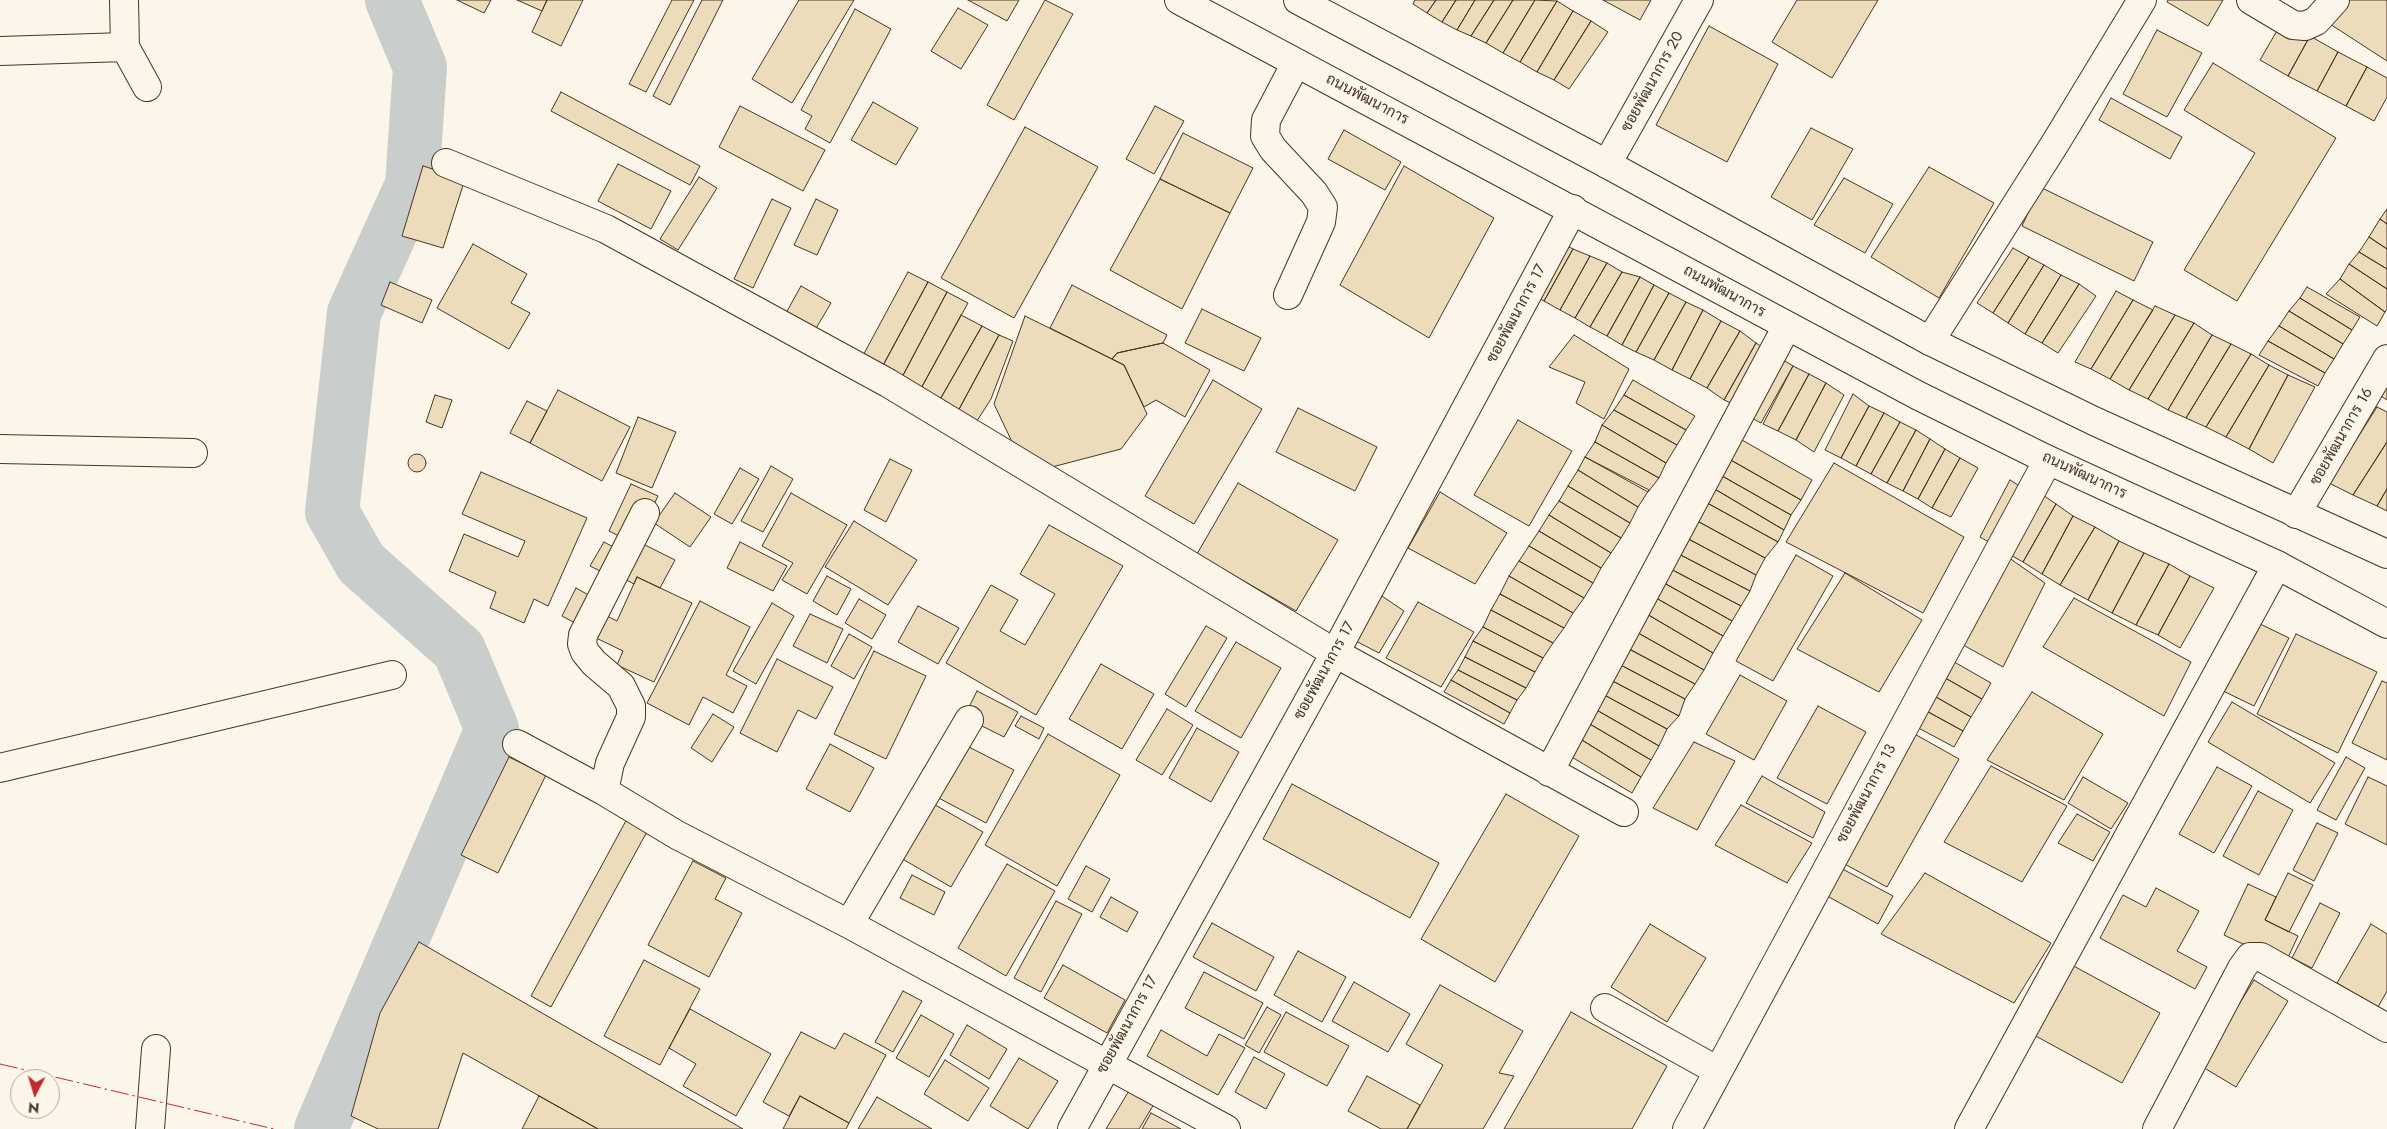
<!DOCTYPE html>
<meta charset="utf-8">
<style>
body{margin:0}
#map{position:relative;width:2387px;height:1129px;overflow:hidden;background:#fbf6e9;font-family:Jost,sans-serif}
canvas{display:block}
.north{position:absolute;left:10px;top:1069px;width:50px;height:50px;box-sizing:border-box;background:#fbf6e9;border:1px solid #b4a999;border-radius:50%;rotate:185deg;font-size:14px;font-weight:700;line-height:20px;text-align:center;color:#4a3520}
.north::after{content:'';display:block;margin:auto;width:18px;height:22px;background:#c62828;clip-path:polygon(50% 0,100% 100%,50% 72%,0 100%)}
</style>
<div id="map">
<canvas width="2387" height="1129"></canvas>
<div class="north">N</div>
</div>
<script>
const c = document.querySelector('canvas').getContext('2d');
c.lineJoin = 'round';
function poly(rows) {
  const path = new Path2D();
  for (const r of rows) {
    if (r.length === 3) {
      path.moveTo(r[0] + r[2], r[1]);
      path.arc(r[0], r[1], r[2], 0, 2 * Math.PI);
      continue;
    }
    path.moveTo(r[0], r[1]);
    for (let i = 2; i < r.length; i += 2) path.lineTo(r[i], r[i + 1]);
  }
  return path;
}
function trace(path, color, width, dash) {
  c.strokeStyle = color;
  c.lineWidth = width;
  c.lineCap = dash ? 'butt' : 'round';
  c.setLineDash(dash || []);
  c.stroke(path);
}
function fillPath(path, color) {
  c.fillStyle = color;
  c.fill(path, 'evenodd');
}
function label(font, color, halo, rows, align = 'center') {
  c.font = font + ' Jost,Sarabun,sans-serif';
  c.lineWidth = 4;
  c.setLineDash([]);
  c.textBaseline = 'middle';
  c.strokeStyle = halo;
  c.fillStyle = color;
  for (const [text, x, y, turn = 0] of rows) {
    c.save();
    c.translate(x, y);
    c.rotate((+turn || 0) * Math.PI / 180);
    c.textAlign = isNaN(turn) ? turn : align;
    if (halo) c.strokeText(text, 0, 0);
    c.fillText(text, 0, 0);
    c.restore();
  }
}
const river = poly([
 [321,1129,492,729,459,650,361,563,332,512,354,313,412,185,420,67,392,0]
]);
const building = poly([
 [457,0,491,0,484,13,457,0],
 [517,0,547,0,542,11,517,0],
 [547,0,583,0,561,46,532,32,547,0],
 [672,0,694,0,646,92,629,84,672,0],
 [702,0,723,0,670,105,653,96,702,0],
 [799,0,854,0,792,103,752,79,799,0],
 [968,0,1019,0,1007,21,968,0],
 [1045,0,1073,14,1014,120,987,105,1045,0],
 [1415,0,1436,0,1427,13,1413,4,1415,0],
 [1436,0,1456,0,1442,22,1427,13,1436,0],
 [1456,0,1475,0,1457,30,1442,22,1456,0],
 [1475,0,1494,0,1471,36,1457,30,1475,0],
 [1494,0,1513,0,1486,43,1471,36,1494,0],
 [1513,0,1535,0,1503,53,1486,43,1513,0],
 [1535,0,1557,1,1520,62,1503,53,1535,0],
 [1603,0,1651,0,1640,20,1603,0],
 [1797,0,1878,0,1832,78,1772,42,1797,0],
 [2168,0,2223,0,2208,26,2167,2,2168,0],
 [2347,0,2387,0,2387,61,2330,24,2347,0],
 [1557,1,1573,11,1537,72,1520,62,1557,1],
 [958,8,988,25,961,69,931,51,958,8],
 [855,9,891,29,830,143,805,129,812,116,801,110,855,9],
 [1573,11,1591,21,1554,80,1537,72,1573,11],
 [1591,21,1608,32,1569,89,1554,80,1591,21],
 [2282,22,2310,36,2288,76,2260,60,2282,22],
 [1709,26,1778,64,1727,162,1656,125,1709,26],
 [2157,30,2202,53,2167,117,2123,94,2157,30],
 [2310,36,2338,52,2317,91,2288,76,2310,36],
 [2338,52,2367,67,2346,106,2317,91,2338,52],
 [2213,63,2336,138,2237,301,2184,270,2255,153,2184,110,2213,63],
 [2367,67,2387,78,2387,97,2374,121,2346,106,2367,67],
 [561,92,700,166,690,185,551,111,561,92],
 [2111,98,2182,137,2170,159,2099,120,2111,98],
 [873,102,918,128,896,165,851,140,873,102],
 [740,106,825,150,803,191,719,147,740,106],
 [1155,106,1184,121,1154,174,1126,159,1155,106],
 [1025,127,1098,167,1014,318,941,278,1025,127],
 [1811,128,1853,149,1812,220,1771,197,1811,128],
 [1344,130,1401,162,1385,190,1328,159,1344,130],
 [1183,133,1253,168,1230,213,1160,179,1183,133],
 [618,164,671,191,651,229,598,201,618,164],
 [423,166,465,179,443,248,402,236,423,166],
 [1404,166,1494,218,1429,338,1340,285,1404,166],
 [1929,167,1994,203,1939,298,1871,257,1929,167],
 [699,177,717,188,678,250,660,239,699,177],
 [1844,178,1893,204,1865,253,1814,225,1844,178],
 [1160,179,1230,213,1182,309,1110,270,1160,179],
 [2040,187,2153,242,2134,281,2022,226,2040,187],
 [772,199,791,208,753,288,734,279,772,199],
 [816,199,838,210,817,255,794,245,816,199],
 [2387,209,2387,224,2380,219,2387,209],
 [2380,219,2387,224,2387,249,2369,237,2380,219],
 [2369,237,2387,249,2387,269,2359,252,2369,237],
 [1558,241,1573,249,1544,301,1530,293,1558,241],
 [473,244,527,274,511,303,530,313,509,349,437,308,473,244],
 [2013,248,2029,257,1993,313,1977,303,2013,248],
 [1573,249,1590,256,1560,310,1544,301,1573,249],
 [2359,252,2387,269,2387,289,2349,264,2359,252],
 [1590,256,1607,263,1575,318,1560,310,1590,256],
 [2029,257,2044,265,2008,323,1993,313,2029,257],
 [1607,263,1622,272,1590,327,1575,318,1607,263],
 [2349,264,2387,289,2387,309,2385,312,2340,279,2349,264],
 [2044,265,2061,275,2025,334,2008,323,2044,265],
 [908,272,928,282,880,371,860,361,908,272],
 [1622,272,1640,277,1607,336,1590,327,1622,272],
 [2061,275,2079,284,2042,343,2025,334,2061,275],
 [1640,277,1654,285,1622,345,1607,336,1640,277],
 [2340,279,2385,312,2377,326,2326,294,2340,279],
 [390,282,432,300,422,323,381,305,390,282],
 [928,282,947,292,900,381,880,371,928,282],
 [2079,284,2096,296,2058,353,2042,343,2079,284],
 [1072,285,1167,335,1163,343,1117,353,1112,359,1050,328,1072,285],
 [1654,285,1669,293,1636,352,1622,345,1654,285],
 [801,286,831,303,815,330,786,313,801,286],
 [2307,287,2360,317,2352,330,2300,298,2307,287],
 [2116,291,2133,300,2091,369,2075,362,2116,291],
 [947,292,968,303,919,392,900,381,947,292],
 [1669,293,1686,302,1654,360,1636,352,1669,293],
 [2300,298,2352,330,2343,344,2289,311,2300,298],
 [2133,300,2153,310,2110,379,2091,369,2133,300],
 [1686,302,1703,310,1672,370,1654,360,1686,302],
 [2155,306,2175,315,2129,390,2110,379,2155,306],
 [1202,309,1261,338,1244,371,1185,343,1202,309],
 [1703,310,1721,321,1690,379,1672,370,1703,310],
 [2289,311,2343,344,2334,359,2279,326,2289,311],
 [961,315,982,326,938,403,919,392,961,315],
 [2175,315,2194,323,2148,399,2129,390,2175,315],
 [1025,316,1124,365,1147,414,1121,449,1052,467,1014,446,994,404,1025,316],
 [1721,321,1740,331,1707,388,1690,379,1721,321],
 [2194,323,2212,335,2168,410,2148,399,2194,323],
 [982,326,999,335,957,413,938,403,982,326],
 [2279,326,2334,359,2325,373,2268,341,2279,326],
 [1740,331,1756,343,1724,400,1707,388,1740,331],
 [999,335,1013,341,991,399,975,424,957,413,999,335],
 [1574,335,1629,369,1604,419,1576,403,1585,382,1549,367,1574,335],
 [2212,335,2231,344,2186,418,2168,410,2212,335],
 [2268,341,2325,373,2318,386,2259,355,2268,341],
 [1163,343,1210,370,1185,417,1156,400,1144,407,1124,365,1112,359,1117,353,1163,343],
 [1756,343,1770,352,1740,407,1724,400,1756,343],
 [2231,344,2251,354,2206,427,2186,418,2231,344],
 [2251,354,2269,365,2226,437,2206,427,2251,354],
 [1777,356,1793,366,1761,423,1746,415,1777,356],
 [2269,365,2288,375,2249,449,2226,437,2269,365],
 [1793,366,1809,374,1778,431,1763,424,1793,366],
 [1809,374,1826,383,1796,440,1778,431,1809,374],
 [2288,375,2315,387,2273,463,2249,449,2288,375],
 [1213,380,1262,409,1194,524,1145,496,1213,380],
 [1633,380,1695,416,1686,430,1624,395,1633,380],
 [2387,381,2387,400,2373,391,2387,381],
 [1826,383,1844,395,1814,452,1796,440,1826,383],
 [558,390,630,427,602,481,530,443,558,390],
 [1853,394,1869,406,1841,458,1825,450,1853,394],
 [435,395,452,400,442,428,426,422,435,395],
 [1624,395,1686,430,1677,445,1614,410,1624,395],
 [527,401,547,411,530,443,510,433,527,401],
 [1869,406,1884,413,1856,466,1841,458,1869,406],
 [2377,407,2387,412,2387,442,2353,495,2329,483,2377,407],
 [1298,408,1377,447,1355,491,1276,452,1298,408],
 [1614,410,1677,445,1666,463,1602,425,1614,410],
 [1884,413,1900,422,1871,474,1856,466,1884,413],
 [638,417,676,432,652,488,616,473,638,417],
 [1518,420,1572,451,1529,526,1474,495,1518,420],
 [1900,422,1916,430,1887,483,1871,474,1900,422],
 [1602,425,1666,463,1659,478,1595,442,1602,425],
 [1916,430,1930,439,1903,491,1887,483,1916,430],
 [1735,436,1812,480,1801,500,1722,455,1735,436],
 [1930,439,1945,449,1918,499,1903,491,1930,439],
 [1595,442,1659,478,1648,492,1585,457,1595,442],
 [2387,442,2387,489,2377,506,2353,495,2387,442],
 [1945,449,1960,458,1932,508,1918,499,1945,449],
 [417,463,9],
 [1722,455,1801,500,1791,515,1715,472,1722,455],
 [1585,457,1649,490,1638,507,1578,470,1585,457],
 [1960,458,1978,468,1951,517,1932,508,1960,458],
 [890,459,912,470,886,522,864,510,890,459],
 [1834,463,1964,537,1923,613,1786,542,1834,463],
 [771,466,793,479,763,532,741,521,771,466],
 [740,468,759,479,732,524,714,514,740,468],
 [1578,470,1638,507,1630,523,1568,486,1578,470],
 [481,472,587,518,548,606,534,599,524,623,490,608,496,592,449,571,464,534,518,557,525,541,462,514,481,472],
 [1715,472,1791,515,1784,530,1708,485,1715,472],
 [2010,480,2027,491,1994,545,1980,537,2010,480],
 [1238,483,1338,540,1296,611,1197,554,1238,483],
 [631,484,658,496,635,544,609,531,631,484],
 [1708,485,1784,530,1778,542,1700,499,1708,485],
 [1568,486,1630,523,1621,538,1559,501,1568,486],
 [2387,489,2387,511,2377,506,2387,489],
 [1440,492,1507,533,1475,584,1408,548,1440,492],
 [675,493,711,517,690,547,654,523,675,493],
 [791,493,847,525,807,594,782,580,793,563,762,546,791,493],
 [2040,493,2056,504,2023,562,2007,553,2040,493],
 [1700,499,1778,542,1765,558,1690,517,1700,499],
 [1559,501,1621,538,1611,553,1549,515,1559,501],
 [2056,504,2073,516,2042,574,2023,562,2056,504],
 [1549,515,1611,553,1601,568,1539,531,1549,515],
 [2073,516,2095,527,2060,585,2042,574,2073,516],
 [1690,517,1765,558,1756,575,1681,535,1690,517],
 [854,521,917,560,888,605,825,567,854,521],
 [1049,525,1123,566,1036,715,946,663,991,585,1018,600,1000,631,1025,645,1055,594,1020,574,1049,525],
 [2095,527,2119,541,2088,600,2060,585,2095,527],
 [1539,531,1601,568,1593,583,1529,546,1539,531],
 [1681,535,1756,575,1750,591,1673,551,1681,535],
 [2119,541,2144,553,2112,613,2088,600,2119,541],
 [604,542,617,549,604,573,590,566,604,542],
 [639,542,675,560,660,588,637,577,634,584,621,577,639,542],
 [740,542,787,566,773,591,727,568,740,542],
 [1529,546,1593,583,1584,598,1519,561,1529,546],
 [1673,551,1750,591,1741,606,1665,566,1673,551],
 [2002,553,2045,583,2003,667,1956,641,2002,553],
 [2144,553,2169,564,2136,625,2112,613,2144,553],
 [1796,555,1833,576,1773,681,1736,661,1796,555],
 [1519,561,1584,598,1573,613,1509,576,1519,561],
 [2169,564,2190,576,2158,635,2136,625,2169,564],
 [1665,566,1741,606,1732,621,1657,579,1665,566],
 [1845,573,1922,620,1879,692,1797,649,1845,573],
 [827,576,851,589,837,615,813,601,827,576],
 [1509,576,1573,613,1564,628,1500,594,1509,576],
 [2190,576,2214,588,2180,648,2158,635,2190,576],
 [637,577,692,603,654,682,617,665,623,651,592,636,603,614,617,621,637,577],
 [1657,579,1732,621,1723,636,1649,594,1657,579],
 [576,588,592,597,577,624,562,616,576,588],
 [1379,594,1404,611,1379,653,1350,638,1379,594],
 [1500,594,1564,628,1553,643,1491,610,1500,594],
 [1649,594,1723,636,1713,653,1640,610,1649,594],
 [2074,598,2191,662,2164,716,2043,647,2074,598],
 [859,599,886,615,872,639,845,623,859,599],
 [700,601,750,627,726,675,747,686,733,713,703,697,689,725,647,703,700,601],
 [1418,602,1474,632,1441,687,1386,658,1418,602],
 [772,603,794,616,756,684,733,671,772,603],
 [918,606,959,628,938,664,898,642,918,606],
 [1491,610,1553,643,1543,658,1483,627,1491,610],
 [1640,610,1713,653,1704,670,1631,629,1640,610],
 [810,614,843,629,827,663,793,646,810,614],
 [2254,621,2289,638,2254,706,2217,688,2254,621],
 [1206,626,1227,638,1186,707,1165,694,1206,626],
 [1483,627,1543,658,1535,672,1473,641,1483,627],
 [1631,629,1704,670,1695,684,1622,645,1631,629],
 [849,634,872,647,854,679,831,666,849,634],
 [2296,634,2377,672,2338,753,2257,714,2296,634],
 [1473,641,1535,672,1526,688,1465,657,1473,641],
 [1236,642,1281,668,1241,738,1195,711,1236,642],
 [1623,646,1695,684,1685,699,1615,662,1623,646],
 [874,651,926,676,886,759,834,734,874,651],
 [1465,657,1526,688,1517,700,1458,670,1465,657],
 [777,659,833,687,816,719,798,710,777,752,740,733,777,659],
 [1949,659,1991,683,1982,699,1940,675,1949,659],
 [1615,662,1685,699,1679,716,1605,677,1615,662],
 [1101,664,1154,694,1122,749,1069,719,1101,664],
 [1458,670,1517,700,1510,713,1451,680,1458,670],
 [1740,675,1787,701,1754,760,1706,734,1740,675],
 [1940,675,1982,699,1971,717,1929,693,1940,675],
 [1605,677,1679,716,1667,729,1597,691,1605,677],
 [1451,680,1510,713,1504,724,1444,692,1451,680],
 [2382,681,2387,683,2387,760,2352,743,2382,681],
 [977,691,1018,712,1004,737,964,717,977,691],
 [1597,691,1667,729,1659,746,1588,705,1597,691],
 [2032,692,2103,734,2064,800,1987,760,2032,692],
 [1929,693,1971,717,1963,731,1921,708,1929,693],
 [2232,702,2335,763,2310,803,2208,742,2232,702],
 [1588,705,1659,746,1651,760,1583,720,1588,705],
 [1818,706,1866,732,1827,804,1777,778,1818,706],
 [1921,708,1963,731,1954,747,1911,724,1921,708],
 [1167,709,1193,725,1162,775,1136,760,1167,709],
 [713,714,734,727,712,762,691,748,713,714],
 [1021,716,1044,728,1039,739,1015,726,1021,716],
 [1583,720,1651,760,1641,777,1574,735,1583,720],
 [1197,728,1239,752,1211,802,1169,778,1197,728],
 [1911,732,1959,759,1887,887,1839,861,1911,732],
 [1048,734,1120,775,1057,886,985,845,1048,734],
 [1574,735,1641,777,1632,793,1565,753,1574,735],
 [1694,742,1735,761,1697,830,1653,808,1694,742],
 [961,743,1014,770,986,823,933,795,961,743],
 [830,744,874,768,850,812,806,789,830,744],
 [509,757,546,775,498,873,461,855,509,757],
 [2346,757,2365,768,2336,820,2317,810,2346,757],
 [1991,766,2067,806,2022,882,1944,842,1991,766],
 [2217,767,2252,786,2214,853,2179,834,2217,767],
 [1762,776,1825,812,1813,838,1746,803,1762,776],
 [2083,777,2128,803,2111,829,2068,803,2083,777],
 [2368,777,2387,786,2387,845,2345,824,2368,777],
 [1292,784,1439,863,1410,918,1263,839,1292,784],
 [2258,791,2293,810,2259,875,2223,856,2258,791],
 [1506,794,1579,836,1495,982,1421,939,1506,794],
 [930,802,983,832,951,887,899,857,930,802],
 [1741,805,1812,843,1787,883,1715,845,1741,805],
 [2077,814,2110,832,2093,861,2058,843,2077,814],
 [628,817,649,828,551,1007,531,996,628,817],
 [2317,823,2338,833,2314,881,2293,870,2317,823],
 [693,861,726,878,715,899,742,913,709,977,648,945,693,861],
 [1007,864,1055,891,1006,976,958,948,1007,864],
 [1835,865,1893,896,1878,924,1820,892,1835,865],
 [1086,866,1110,879,1092,912,1068,899,1086,866],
 [1925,873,2051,943,2014,1003,1881,934,1925,873],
 [2288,873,2313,885,2289,932,2265,920,2288,873],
 [912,875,945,892,934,915,900,898,912,875],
 [2248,884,2276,897,2265,920,2298,936,2285,964,2224,935,2248,884],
 [2156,888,2199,911,2177,951,2207,967,2195,989,2100,938,2123,895,2146,907,2156,888],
 [1111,897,1138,912,1127,932,1100,917,1111,897],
 [1056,901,1082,914,1041,992,1014,978,1056,901],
 [2320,903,2340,913,2312,968,2292,958,2320,903],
 [1212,923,1274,957,1256,991,1193,957,1212,923],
 [1650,924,1706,958,1667,1022,1611,987,1650,924],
 [2371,924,2387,934,2387,991,2378,1007,2337,983,2371,924],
 [419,942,743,1129,598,1129,463,1053,438,1129,378,1129,351,1116,380,1013,419,942],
 [1298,951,1346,977,1322,1022,1274,995,1298,951],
 [644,960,700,989,660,1065,604,1036,644,960],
 [2070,964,2160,1013,2122,1083,2032,1034,2070,964],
 [1063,965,1125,1000,1107,1033,1044,998,1063,965],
 [1204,972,1263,1003,1244,1039,1185,1008,1204,972],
 [2254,980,2288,1001,2236,1087,2201,1066,2254,980],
 [1354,982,1410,1014,1388,1052,1332,1021,1354,982],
 [1440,985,1523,1031,1499,1073,1514,1076,1483,1129,1407,1129,1443,1065,1406,1044,1440,985],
 [903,991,922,1001,893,1052,875,1042,903,991],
 [1267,1007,1281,1015,1259,1053,1245,1045,1267,1007],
 [690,1009,771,1054,736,1116,683,1086,696,1064,669,1048,690,1009],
 [1286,1012,1349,1046,1327,1086,1264,1052,1286,1012],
 [1571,1012,1667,1066,1632,1129,1504,1129,1571,1012],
 [921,1015,954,1034,929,1077,896,1058,921,1015],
 [967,1025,1007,1049,989,1079,950,1055,967,1025],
 [1161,1030,1207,1056,1219,1034,1245,1048,1218,1095,1147,1056,1161,1030],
 [801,1032,835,1049,844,1033,886,1055,849,1123,800,1096,789,1116,763,1102,801,1032],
 [1254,1057,1285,1074,1266,1109,1235,1092,1254,1057],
 [1019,1058,1058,1081,1028,1129,990,1106,1019,1058],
 [945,1060,989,1088,968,1121,924,1094,945,1060],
 [1367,1076,1420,1105,1407,1129,1381,1129,1348,1111,1367,1076],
 [1130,1089,1154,1104,1139,1129,1106,1129,1130,1089],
 [539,1096,598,1129,522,1129,539,1096],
 [800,1096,849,1123,846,1129,783,1129,800,1096],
 [877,1097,932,1129,858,1129,877,1097],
 [1151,1113,1181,1129,1142,1129,1151,1113]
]);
const minor = poly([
 [124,0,125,47,147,87],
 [2251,0,2293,25,2305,26,2316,21,2335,0],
 [0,51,125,47],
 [446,163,606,229,888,383,1335,653,1624,812],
 [1607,164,1699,0],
 [1288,295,1321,222,1323,207,1314,193,1273,149,1265,136,1266,120,1296,63],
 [1930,341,2056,142,2142,0],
 [0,449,193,453],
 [645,513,583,635,582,644,585,652,594,663,621,686,631,706,631,717,610,763,604,791,677,835,849,924,1226,1129],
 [2296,514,2387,359],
 [517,744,604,791],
 [0,768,392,675],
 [1549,772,1787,326],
 [849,924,969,720],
 [1605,1008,1718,1071],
 [150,1129,156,1049],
 [1072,1129,1335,653,1573,209],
 [1687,1129,2048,460],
 [1969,1129,2277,565],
 [2157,1129,2242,968,2250,957,2261,957,2387,1028]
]);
const major = poly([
 [1179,0,1917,395,2048,460,2277,565,2387,624],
 [1298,0,1607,164,1930,341,2094,421,2387,554]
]);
const power = poly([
 [0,1064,274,1129]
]);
const streetNames = [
 ["ซอยพัฒนาการ 20",1653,82,-61],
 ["ถนนพัฒนาการ",1367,100,28],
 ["ถนนพัฒนาการ",1724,292,29],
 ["ซอยพัฒนาการ 17",1517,314,-62],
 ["ซอยพัฒนาการ 16",2342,437,-60],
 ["ถนนพัฒนาการ",2084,476,25],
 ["ซอยพัฒนาการ 17",1325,671,-61],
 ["ซอยพัฒนาการ 13",1867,794,-62],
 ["ซอยพัฒนาการ 17",1128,1025,-61]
];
trace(river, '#c9cecd', 54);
fillPath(building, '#ecdcbc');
trace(building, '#4a3520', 1);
trace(minor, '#4a3520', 30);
trace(major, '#4a3520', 30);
trace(minor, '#fbf6e9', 28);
trace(major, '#fbf6e9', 28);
trace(power, '#c62828', 1, [18, 4, 2.5, 4]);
label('15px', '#4a3520', '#fbf6e9', streetNames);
</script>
